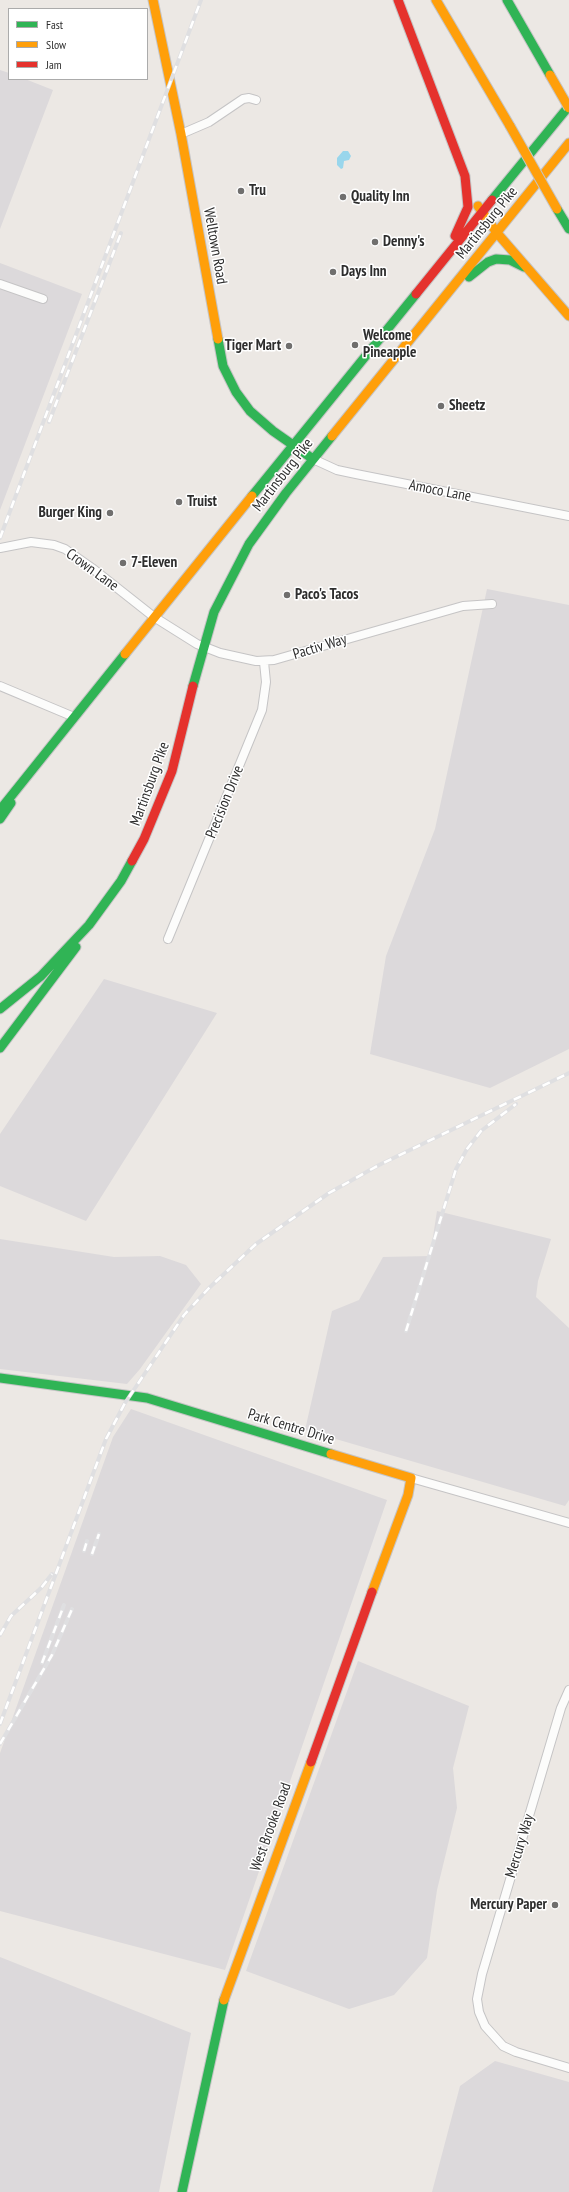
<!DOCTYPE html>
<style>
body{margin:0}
#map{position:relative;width:569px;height:2192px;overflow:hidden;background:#ece8e4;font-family:"PT Sans Narrow",sans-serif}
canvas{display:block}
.legend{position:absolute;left:8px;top:8px;width:140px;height:72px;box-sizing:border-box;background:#fff;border:1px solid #ababab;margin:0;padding:5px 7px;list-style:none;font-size:12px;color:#2e2e2e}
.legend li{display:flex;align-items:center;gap:8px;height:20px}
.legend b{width:20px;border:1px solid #ababab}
</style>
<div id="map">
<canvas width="569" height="2192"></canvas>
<ul class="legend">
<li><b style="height:5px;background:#30b455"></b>Fast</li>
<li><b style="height:5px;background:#ff9f0a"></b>Slow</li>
<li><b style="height:5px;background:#e5322d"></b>Jam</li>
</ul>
</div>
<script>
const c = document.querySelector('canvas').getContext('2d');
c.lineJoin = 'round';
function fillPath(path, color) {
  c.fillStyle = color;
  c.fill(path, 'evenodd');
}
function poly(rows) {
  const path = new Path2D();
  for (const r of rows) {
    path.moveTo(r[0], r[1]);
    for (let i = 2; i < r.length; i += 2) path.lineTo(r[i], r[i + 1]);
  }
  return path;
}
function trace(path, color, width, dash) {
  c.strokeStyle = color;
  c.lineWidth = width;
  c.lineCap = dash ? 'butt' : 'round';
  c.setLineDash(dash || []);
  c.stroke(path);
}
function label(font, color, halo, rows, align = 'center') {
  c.font = font + ' "PT Sans Narrow",sans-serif';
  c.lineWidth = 3;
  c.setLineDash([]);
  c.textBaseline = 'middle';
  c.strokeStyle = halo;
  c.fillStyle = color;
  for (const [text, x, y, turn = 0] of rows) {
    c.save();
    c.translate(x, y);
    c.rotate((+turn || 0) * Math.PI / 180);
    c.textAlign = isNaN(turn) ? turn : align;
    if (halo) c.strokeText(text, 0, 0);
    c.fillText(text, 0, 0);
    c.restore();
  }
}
const industrial = poly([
 [0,70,9,73,9,79,25,79,53,90,0,229],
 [0,263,82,294,0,510],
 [487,589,569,605,569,1049,490,1088,370,1054,386,956,435,829],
 [104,979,217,1013,86,1221,0,1186,0,1134],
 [437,1211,551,1239,538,1281,536,1297,569,1328,569,1500,565,1506,305,1430,332,1311,359,1300,383,1257,430,1256],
 [0,1239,114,1257,160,1256,186,1265,201,1284,140,1369,127,1384,0,1369],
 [131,1409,387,1500,225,1970,0,1911,0,1753,113,1437],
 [358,1661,469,1706,453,1768,457,1808,437,1890,427,1958,394,1995,349,2009,246,1971],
 [0,1957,191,2033,159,2192,0,2192],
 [495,2061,569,2082,569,2192,432,2192,460,2086]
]);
const water = poly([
 [343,151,348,151,351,156,349,160,344,161,343,168,341,169,337,165,337,158]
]);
const street = poly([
 [181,134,209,122,243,99,249,98,256,100],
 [0,284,43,299],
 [313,459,337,470,356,474,569,516],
 [0,548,31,542,54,545,65,549,92,568,154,617,197,644,220,653,256,661,274,660,463,606,492,604],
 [0,686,74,717],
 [168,939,262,710,266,682,264,662],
 [411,1478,569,1523],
 [569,1690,561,1708,482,1974,477,1999,479,2012,485,2026,503,2046,516,2052,569,2068]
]);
const fast = poly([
 [507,0,550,75],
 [492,200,569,106],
 [557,209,569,229],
 [469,277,488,262,496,259,510,260,524,267],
 [218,339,223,366,236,392,250,411,273,431,313,459],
 [252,496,416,294],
 [193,686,214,612,249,544,286,493,332,436],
 [0,810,125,654],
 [0,819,11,803],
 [0,1009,41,976,89,925,121,881,132,861],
 [0,1048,76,947],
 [0,1378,147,1398,331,1454],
 [182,2192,224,2000]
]);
const slow = poly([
 [153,0,181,134,218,339],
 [436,0,510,126],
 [478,206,497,233,569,316],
 [332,436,569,143],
 [125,654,252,496],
 [331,1454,411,1478,408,1495,372,1592],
 [224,2000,311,1762]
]);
const jam = poly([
 [398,0,465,176,468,207,455,236],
 [416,294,492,200],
 [132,861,144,839,172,771,193,686],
 [311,1762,372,1592]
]);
const rail = poly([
 [49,422,121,233],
 [0,538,201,0],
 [406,1331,456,1169,467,1149,481,1131,516,1104],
 [84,1551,87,1541],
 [92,1554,99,1534],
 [0,1635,11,1616,41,1588,52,1574],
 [42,1663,64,1605],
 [0,1724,106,1439,125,1403,184,1315,209,1288,256,1244,329,1193,379,1165,569,1073],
 [0,1744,52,1655,72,1609]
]);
const slowBridge = poly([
 [550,75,569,108],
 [510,126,557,209]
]);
const markers = [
 [241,191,4,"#706f6e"],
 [343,197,4,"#706f6e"],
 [375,242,4,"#706f6e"],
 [333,272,4,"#706f6e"],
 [355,345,4,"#706f6e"],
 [289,346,4,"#706f6e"],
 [441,406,4,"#706f6e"],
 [179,502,4,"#706f6e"],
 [110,513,4,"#706f6e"],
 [123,563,4,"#706f6e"],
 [287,595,4,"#706f6e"],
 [555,1905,4,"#706f6e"]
];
const poiNames = [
 ["Tru",249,191],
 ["Quality Inn",351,197],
 ["Denny's",383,242],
 ["Days Inn",341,272],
 ["Welcome",363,336],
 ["Pineapple",363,353],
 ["Tiger Mart",281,346,"right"],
 ["Sheetz",449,406],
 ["Truist",187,502],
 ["Burger King",102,513,"right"],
 ["7-Eleven",131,563],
 ["Paco's Tacos",295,595],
 ["Mercury Paper",547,1905,"right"]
];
const streetNames = [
 ["Martinsburg Pike",487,223,-51],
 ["Welltown Road",215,246,80],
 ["Martinsburg Pike",283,475,-52],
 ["Amoco Lane",440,491,11],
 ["Crown Lane",92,570,36],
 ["Pactiv Way",320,647,-17],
 ["Martinsburg Pike",150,784,-70],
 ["Precision Drive",225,802,-68],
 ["Park Centre Drive",291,1427,17],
 ["West Brooke Road",271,1827,-70],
 ["Mercury Way",520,1846,-73]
];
fillPath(industrial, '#dcd9db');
fillPath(water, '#99d6ec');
trace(street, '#c5c4c5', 10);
trace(fast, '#c5c4c5', 11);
trace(slow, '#c5c4c5', 11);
trace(jam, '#c5c4c5', 11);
trace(street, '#fcfcfb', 8);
trace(fast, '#30b455', 9);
trace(slow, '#ff9f0a', 9);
trace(jam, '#e5322d', 9);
trace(rail, '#dfdfe1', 4);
trace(rail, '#fff', 2.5, [8]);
trace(slowBridge, '#c6c5c4', 11, []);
trace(slowBridge, '#ff9f0a', 9);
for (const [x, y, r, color] of markers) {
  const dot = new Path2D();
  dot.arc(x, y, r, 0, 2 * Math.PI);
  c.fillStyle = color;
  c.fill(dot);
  trace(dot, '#fff', 1.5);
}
label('bold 15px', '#2e2e2e', '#fff', poiNames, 'left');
label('15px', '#2e2e2e', '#fff', streetNames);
</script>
